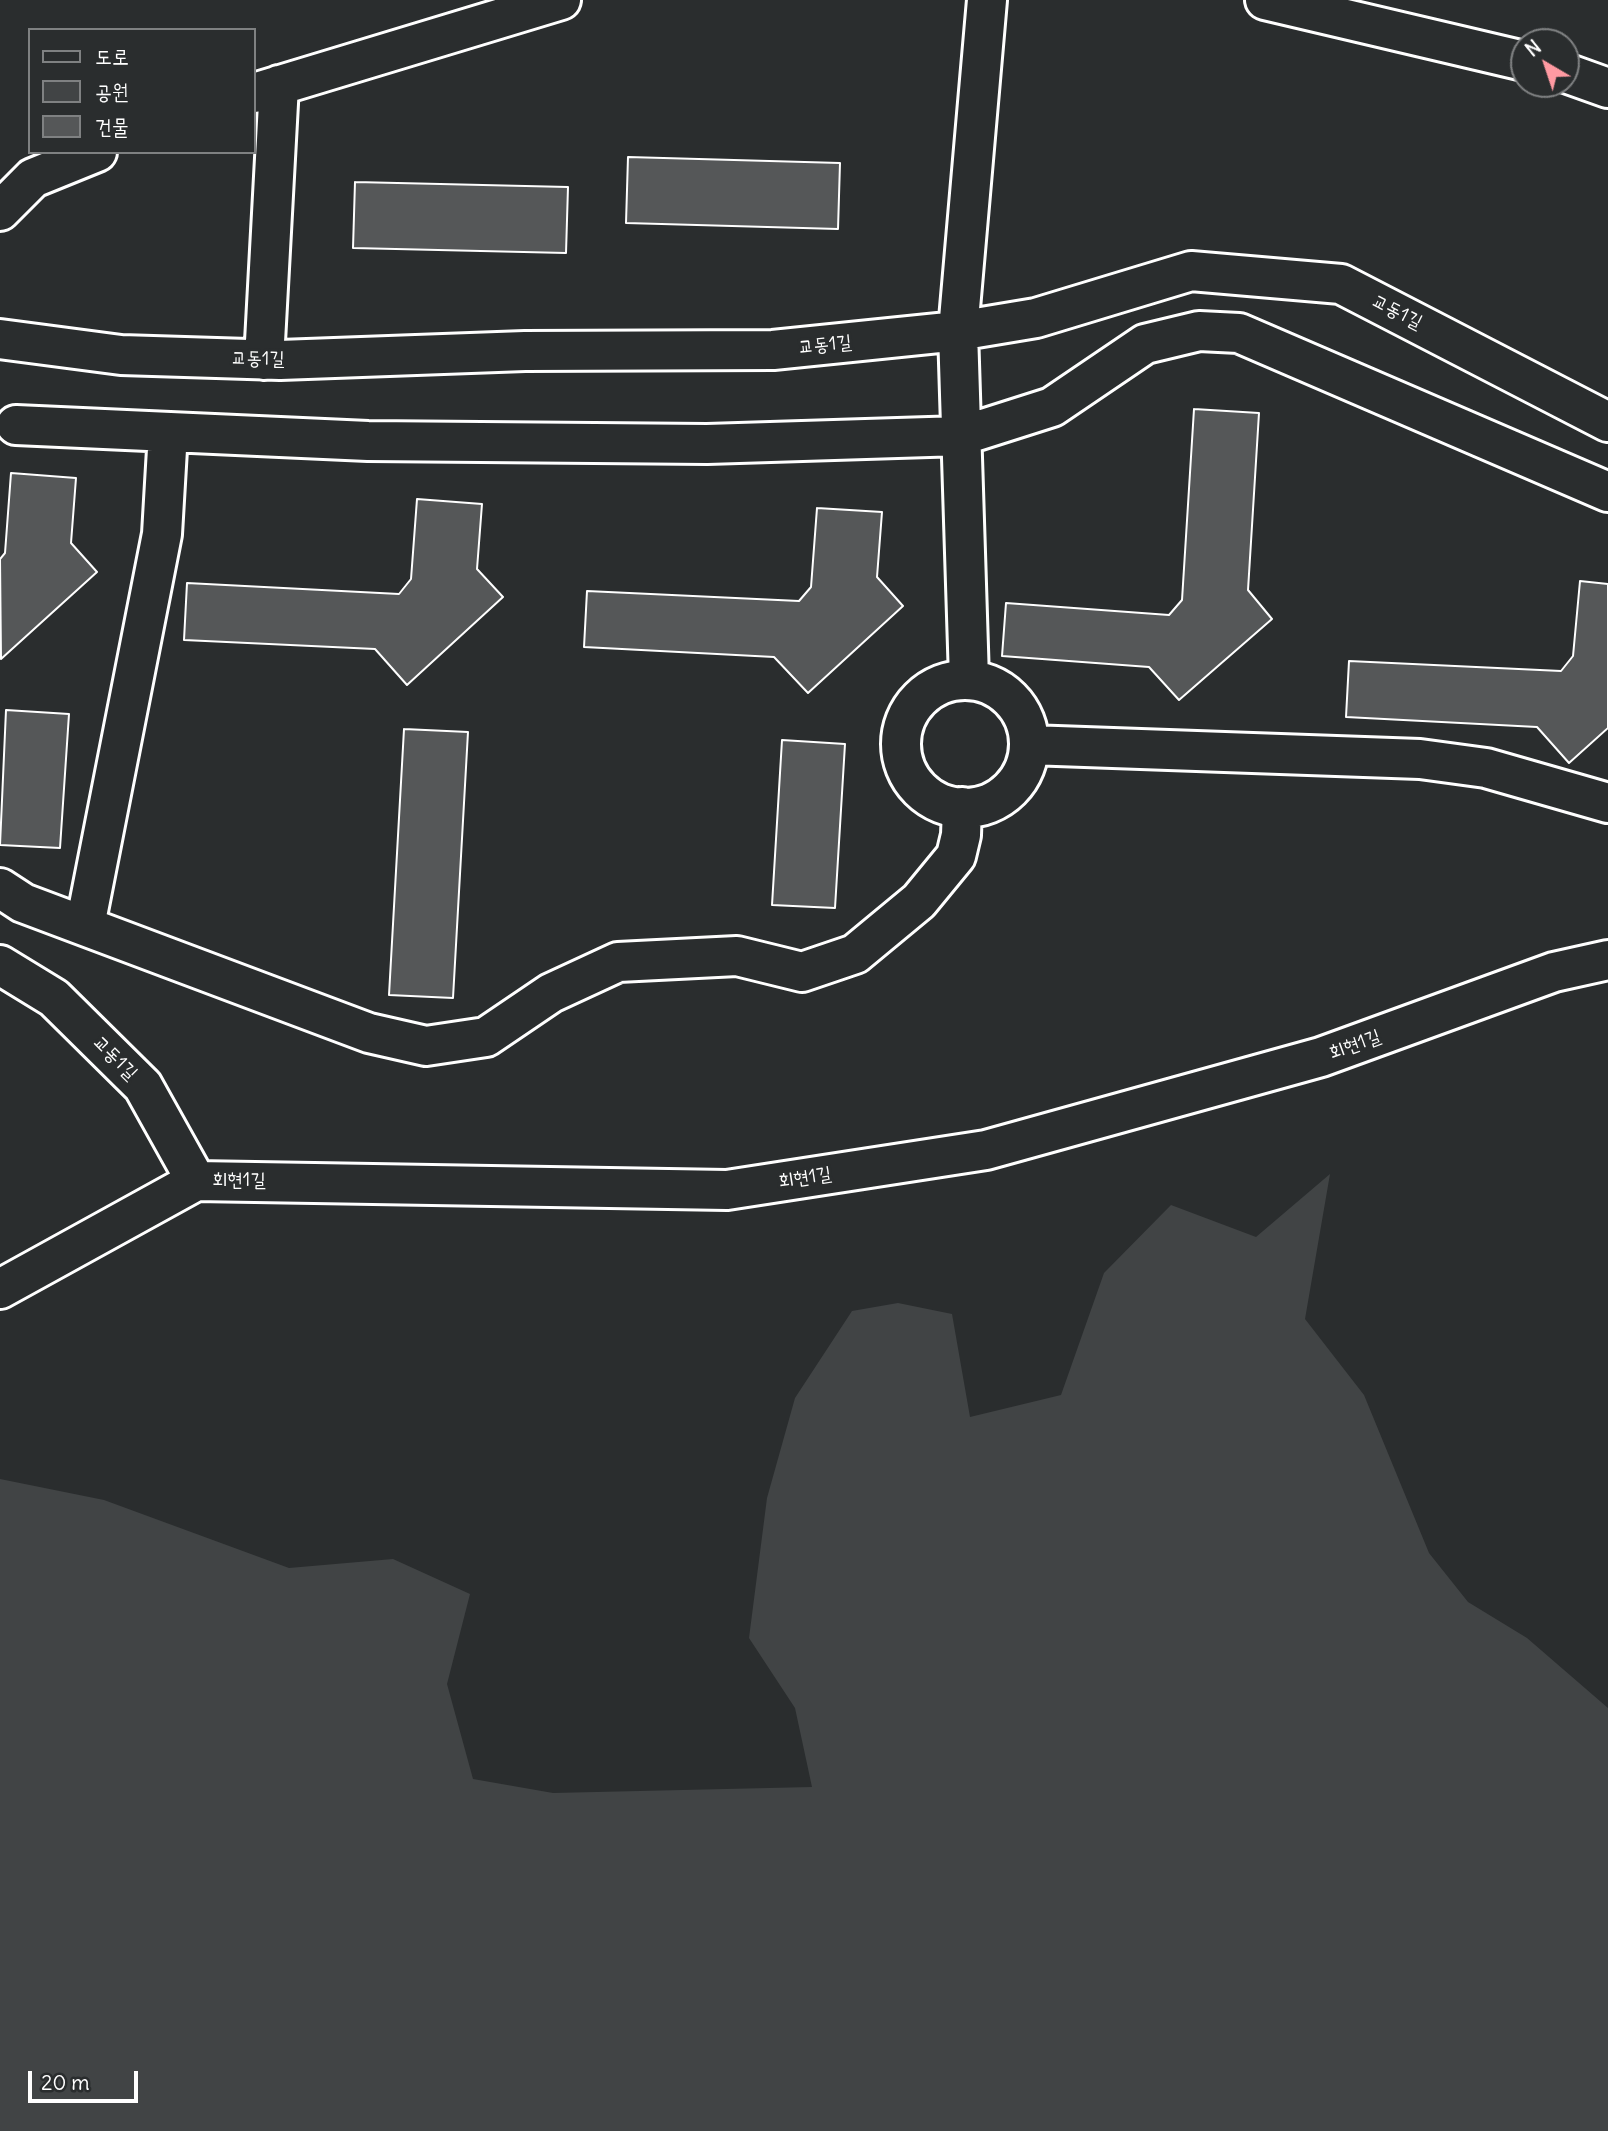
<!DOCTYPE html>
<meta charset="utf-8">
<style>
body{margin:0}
#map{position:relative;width:1608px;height:2131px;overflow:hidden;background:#2a2d2e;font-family:Delius,"Poor Story",sans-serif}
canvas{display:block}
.legend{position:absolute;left:28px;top:28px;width:228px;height:126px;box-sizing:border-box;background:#2a2d2e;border:2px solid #7f8182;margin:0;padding:9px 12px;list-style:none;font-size:21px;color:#fff}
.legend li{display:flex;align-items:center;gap:14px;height:35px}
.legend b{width:35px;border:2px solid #7f8182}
.north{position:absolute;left:1510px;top:28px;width:70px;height:70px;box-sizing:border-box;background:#2a2d2e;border:2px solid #7f8182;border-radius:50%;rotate:321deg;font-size:19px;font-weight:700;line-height:28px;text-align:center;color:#fff}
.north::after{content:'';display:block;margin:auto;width:24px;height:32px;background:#ff9aa2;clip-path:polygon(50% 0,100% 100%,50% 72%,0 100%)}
.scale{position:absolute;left:28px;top:2071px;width:110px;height:32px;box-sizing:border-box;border:4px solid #fff;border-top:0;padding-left:9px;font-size:21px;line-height:24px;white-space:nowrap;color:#fff;-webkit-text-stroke:5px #2a2d2e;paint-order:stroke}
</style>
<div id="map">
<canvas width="1608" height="2131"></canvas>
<ul class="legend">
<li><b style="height:9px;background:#2a2d2e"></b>도로</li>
<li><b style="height:19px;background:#414445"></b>공원</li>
<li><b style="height:19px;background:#555758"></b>건물</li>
</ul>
<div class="north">N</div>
<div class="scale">20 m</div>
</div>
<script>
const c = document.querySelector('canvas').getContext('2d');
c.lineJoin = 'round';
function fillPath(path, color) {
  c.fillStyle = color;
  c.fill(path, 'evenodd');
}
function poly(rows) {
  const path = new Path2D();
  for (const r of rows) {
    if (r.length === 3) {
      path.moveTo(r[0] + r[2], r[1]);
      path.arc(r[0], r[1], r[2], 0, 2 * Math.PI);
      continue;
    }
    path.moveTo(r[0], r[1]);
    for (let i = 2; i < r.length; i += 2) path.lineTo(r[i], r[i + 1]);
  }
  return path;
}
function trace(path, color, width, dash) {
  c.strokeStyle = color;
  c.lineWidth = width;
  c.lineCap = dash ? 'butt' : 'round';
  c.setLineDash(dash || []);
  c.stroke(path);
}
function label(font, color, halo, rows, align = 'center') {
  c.font = font + ' Delius,"Poor Story",sans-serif';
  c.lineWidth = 6;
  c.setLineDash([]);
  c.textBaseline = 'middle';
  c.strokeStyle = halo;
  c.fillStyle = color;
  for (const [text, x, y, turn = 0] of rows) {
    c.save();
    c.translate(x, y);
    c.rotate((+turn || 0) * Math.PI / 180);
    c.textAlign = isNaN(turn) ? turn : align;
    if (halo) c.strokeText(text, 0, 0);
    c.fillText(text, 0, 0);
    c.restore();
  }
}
const green = poly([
 [1330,1174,1305,1319,1364,1395,1429,1553,1468,1602,1527,1638,1608,1708,1608,2131,0,2131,0,1479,104,1500,289,1568,393,1559,470,1594,447,1684,473,1779,553,1793,812,1787,795,1708,749,1638,767,1498,795,1398,852,1311,898,1303,952,1314,970,1417,1061,1395,1104,1273,1171,1205,1256,1237]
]);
const building = poly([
 [628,157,840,163,838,229,626,223,628,157],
 [355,182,568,187,566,253,353,248,355,182],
 [1194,409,1259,413,1248,590,1272,619,1179,700,1149,667,1002,656,1006,603,1169,615,1182,600,1194,409],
 [11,473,76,478,71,543,97,572,1,659,0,559,5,553,11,473],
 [417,499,482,504,477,569,503,597,407,685,375,649,184,640,187,583,399,594,411,579,417,499],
 [817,508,882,512,877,577,903,606,808,693,774,657,584,647,587,591,799,601,811,587,817,508],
 [1580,581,1608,584,1608,728,1569,763,1537,727,1346,717,1349,661,1561,671,1573,656,1580,581],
 [6,710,69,714,60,848,0,845,6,710],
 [404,729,468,732,453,998,389,995,404,729],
 [782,740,845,744,835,908,772,905,782,740]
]);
const minor = poly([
 [1265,0,1524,61],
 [1566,73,1608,88],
 [254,93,561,0],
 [0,211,33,178,97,152],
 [0,339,121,355,280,360,525,351,773,350,958,331,1036,318,1191,271,1341,284,1608,422],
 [264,360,279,85],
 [16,425,368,441,707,444,961,436,1052,407,1145,344,1199,331,1239,333,1608,492],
 [969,679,958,331,987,0],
 [965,744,64],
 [1029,745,1420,759,1486,768,1608,803],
 [0,888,23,903,369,1033,426,1046,486,1037,551,993,618,962,737,956,802,972,855,954,919,901,956,856,961,835,962,807],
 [85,926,162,534,168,432],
 [0,965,54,998,143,1086,196,1181],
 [0,1289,196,1181,727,1190,986,1150,1321,1057,1554,972,1608,960]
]);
const streetNames = [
 ["교동1길",1397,312,27],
 ["교동1길",825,345,-6],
 ["교동1길",258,359,1],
 ["회현1길",1355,1045,-20],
 ["교동1길",115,1058,45],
 ["회현1길",805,1178,-9],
 ["회현1길",239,1181]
];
fillPath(green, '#414445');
fillPath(building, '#555758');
trace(building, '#fff', 2);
trace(minor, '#fff', 44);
trace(minor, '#2a2d2e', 38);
label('19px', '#fff', '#2a2d2e', streetNames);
</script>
